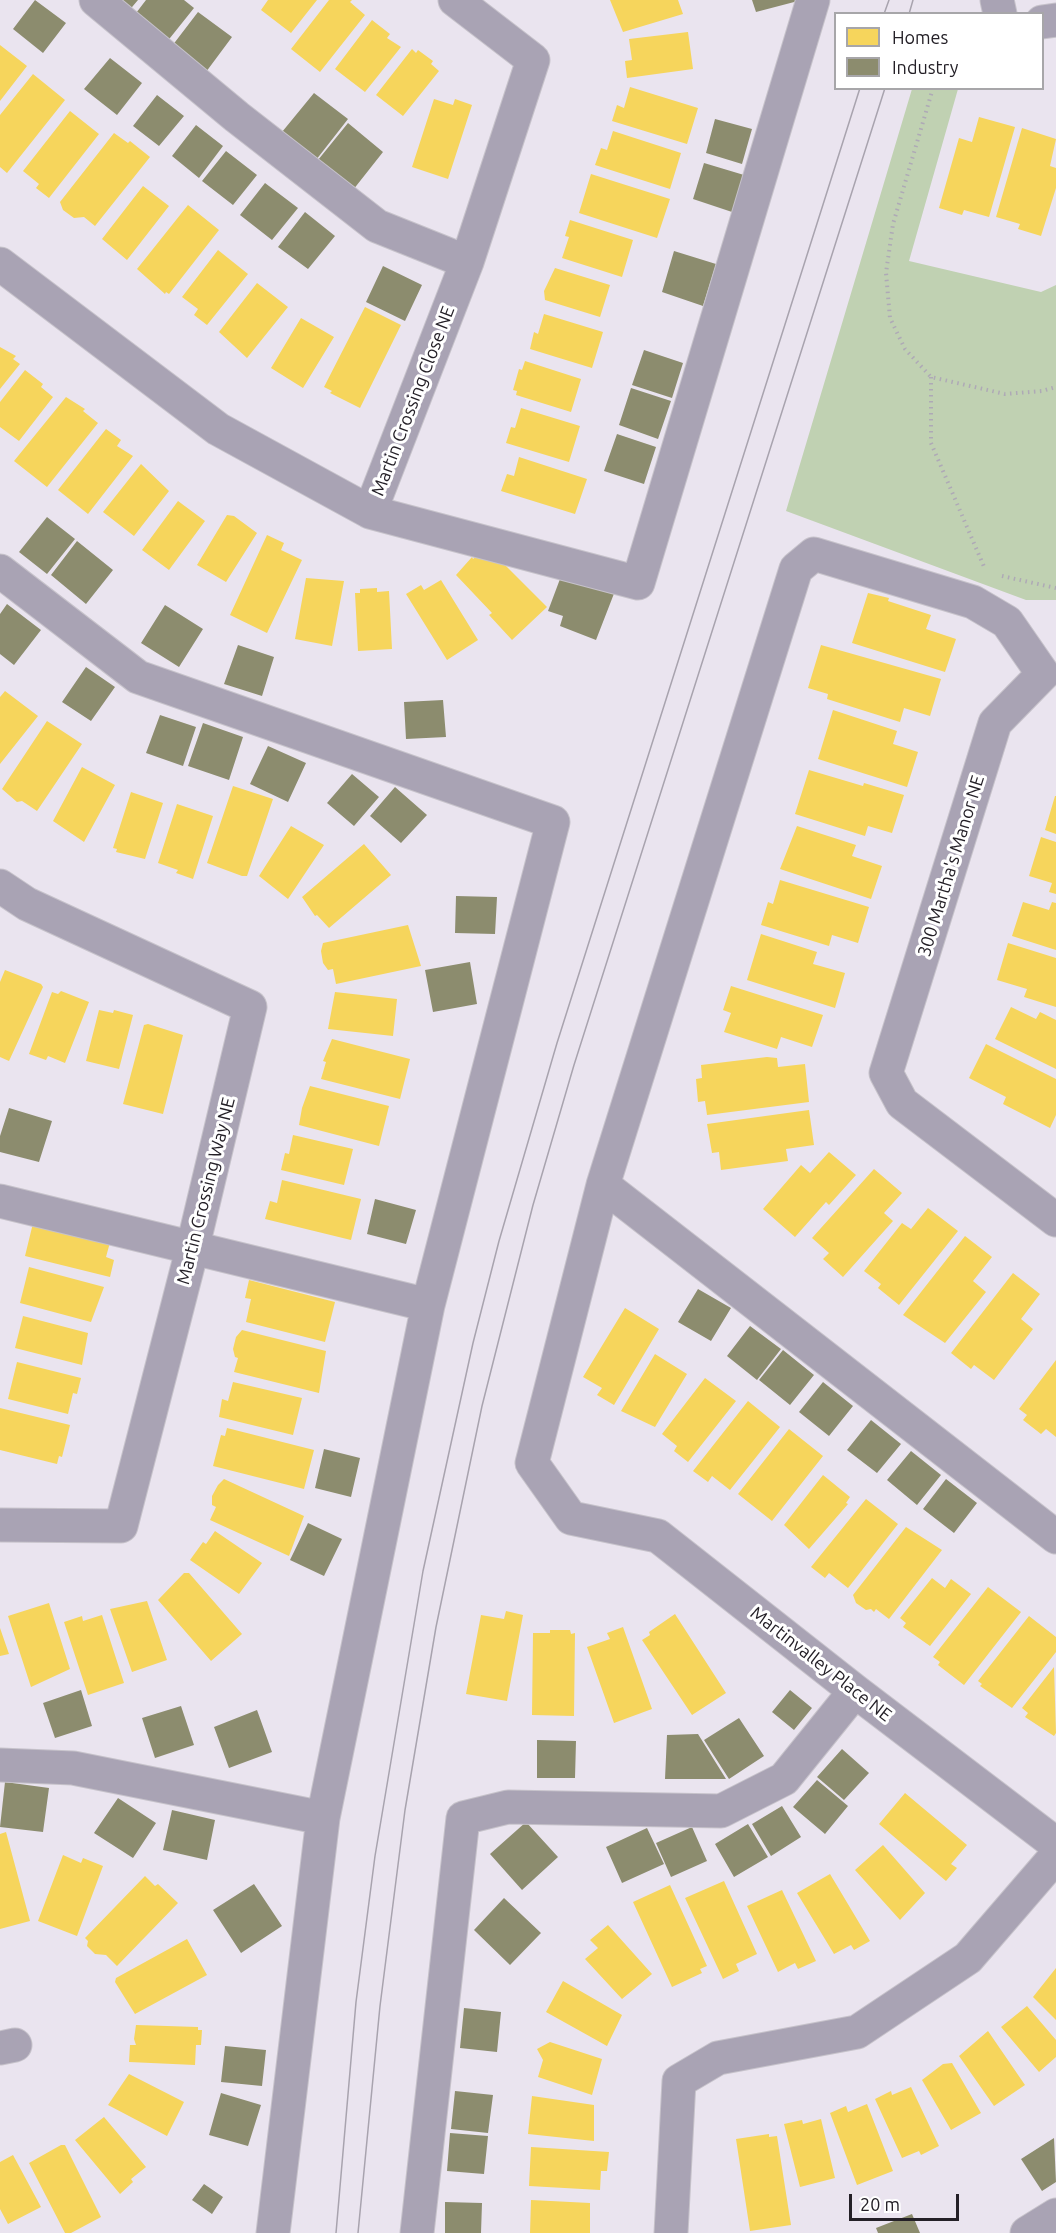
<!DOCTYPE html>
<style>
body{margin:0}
#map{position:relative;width:1056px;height:2233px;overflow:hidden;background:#eae4ef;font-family:Ubuntu,sans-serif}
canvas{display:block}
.legend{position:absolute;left:834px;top:12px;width:210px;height:78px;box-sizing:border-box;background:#fff;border:2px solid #a7a6a9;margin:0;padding:8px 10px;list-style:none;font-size:18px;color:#242027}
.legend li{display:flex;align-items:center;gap:12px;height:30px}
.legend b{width:30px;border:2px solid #a7a6a9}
.scale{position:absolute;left:849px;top:2194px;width:110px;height:27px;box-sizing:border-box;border:3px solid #242027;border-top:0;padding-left:8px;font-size:18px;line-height:21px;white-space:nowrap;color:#242027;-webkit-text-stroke:4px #fff;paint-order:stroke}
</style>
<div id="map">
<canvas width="1056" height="2233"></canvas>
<ul class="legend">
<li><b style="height:16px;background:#f6d55c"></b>Homes</li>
<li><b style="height:16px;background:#8c8c6e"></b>Industry</li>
</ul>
<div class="scale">20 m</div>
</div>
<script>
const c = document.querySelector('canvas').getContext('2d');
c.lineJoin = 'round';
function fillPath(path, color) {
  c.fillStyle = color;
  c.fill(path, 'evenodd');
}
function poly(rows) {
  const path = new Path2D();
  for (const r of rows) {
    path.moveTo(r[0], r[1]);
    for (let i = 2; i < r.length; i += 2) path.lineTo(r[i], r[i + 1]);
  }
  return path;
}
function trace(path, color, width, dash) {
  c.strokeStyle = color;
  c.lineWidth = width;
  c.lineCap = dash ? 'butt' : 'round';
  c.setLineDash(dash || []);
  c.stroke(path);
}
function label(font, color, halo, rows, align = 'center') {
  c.font = font + ' Ubuntu,sans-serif';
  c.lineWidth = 6;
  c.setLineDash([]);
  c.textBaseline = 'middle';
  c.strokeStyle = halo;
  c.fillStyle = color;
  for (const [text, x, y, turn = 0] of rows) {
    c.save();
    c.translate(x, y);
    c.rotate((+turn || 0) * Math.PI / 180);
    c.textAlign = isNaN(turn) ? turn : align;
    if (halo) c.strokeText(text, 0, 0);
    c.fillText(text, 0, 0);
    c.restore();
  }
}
const green = poly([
 [912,89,958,89,909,261,1041,292,1056,285,1056,600,1026,600,786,511]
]);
const homes = poly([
 [268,0,317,0,291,33,261,10],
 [329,0,352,0,350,2,365,15,320,72,291,49],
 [610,0,678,0,683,14,623,32],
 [372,20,390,34,387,38,401,47,365,92,335,69],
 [688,32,693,69,627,78,625,61,632,60,629,39],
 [0,45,27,66,0,101],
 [412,49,416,53,418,50,433,61,431,64,439,71,403,116,376,95],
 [33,74,65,100,7,173,0,167,0,115],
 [630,87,698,108,687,144,612,121,617,105,624,108],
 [434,99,453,105,455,99,472,105,448,179,412,167],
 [70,111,99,134,49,198,36,188,39,184,23,171],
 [979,117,1015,127,989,217,964,210,962,215,939,208,959,138,972,142],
 [1022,128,1056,139,1050,166,1056,168,1056,188,1041,236,1018,229,1020,224,996,217],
 [613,131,681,153,670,189,595,165,601,148,607,150],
 [114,133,128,143,130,141,150,157,95,226,84,217,74,218,63,210,60,202],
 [591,174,670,199,657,238,579,213],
 [143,186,169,206,127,260,102,239],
 [188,205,219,230,169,294,166,292,165,294,137,269],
 [570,220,633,240,622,277,562,258,569,237,565,236],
 [218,250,248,274,207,325,194,315,198,309,182,297],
 [555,268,610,285,600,317,545,300,544,291],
 [257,283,288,307,247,358,219,332],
 [365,307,401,325,360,408,330,393,332,391,324,387],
 [544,314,603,332,592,368,530,349,534,332,538,334],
 [301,318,334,337,303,388,271,368],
 [0,347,16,356,13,359,20,364,0,389],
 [525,361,581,379,571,412,516,395,517,391,513,390,519,369,522,370],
 [25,370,43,384,41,387,53,397,19,441,0,427,0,402],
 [66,397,85,409,83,411,98,423,47,487,14,461],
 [521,408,580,426,569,462,506,443,511,427,515,428],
 [106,429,121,440,117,446,133,456,88,514,58,490],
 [519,457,587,479,575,514,501,491,507,474,514,476],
 [141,464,169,491,134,536,103,512],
 [178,501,205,521,169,570,142,550],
 [227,515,234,516,257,533,226,582,197,565],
 [267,535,284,543,281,550,302,560,267,633,230,615],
 [487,547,547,607,512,640,489,615,492,613,456,575,472,557,473,559],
 [306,578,344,581,332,646,295,639],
 [441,580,478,640,447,660,406,594,421,585,424,590],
 [377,588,377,592,389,591,392,649,358,651,355,593,360,593,360,589],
 [868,593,889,598,888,601,931,615,926,629,956,639,945,672,852,643],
 [821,645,941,679,930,716,904,708,900,722,827,699,828,694,808,688],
 [5,691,38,716,0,764,0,697],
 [833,710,897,731,893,744,918,752,907,787,818,759],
 [47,721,82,744,37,811,22,801,17,802,2,789],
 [82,767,115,785,84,842,53,821],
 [809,770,863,786,864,783,904,795,892,833,868,826,865,836,795,814],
 [233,786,273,799,247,876,242,876,207,863],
 [131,792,163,803,145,859,116,852,117,849,113,848],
 [1055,796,1056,796,1056,834,1045,830],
 [177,804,213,816,193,879,176,873,178,870,158,863],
 [291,826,324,845,288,899,259,876],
 [797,826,856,845,852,856,882,866,871,899,780,869],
 [1041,837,1056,842,1056,894,1049,892,1052,883,1029,876],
 [364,844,391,875,329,928,317,915,315,916,302,897],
 [780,880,869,907,858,943,832,935,829,946,761,925,768,902,773,904],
 [1023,902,1049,910,1052,902,1056,903,1056,950,1012,936],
 [408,925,421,966,336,984,333,969,328,970,323,963,321,951,323,943],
 [761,934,817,952,813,964,845,973,835,1008,747,980],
 [1008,943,1056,958,1056,1007,1024,997,1027,989,997,980],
 [5,970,41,984,43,987,9,1061,0,1057,0,982],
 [731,986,823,1015,812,1047,781,1037,777,1049,724,1032,731,1013,723,1010],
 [61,991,89,1002,65,1063,48,1056,46,1060,29,1054,52,992,58,994],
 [335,992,397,999,393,1036,328,1029],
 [1011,1007,1036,1019,1040,1012,1056,1020,1056,1069,995,1039],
 [99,1010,113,1013,114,1010,133,1015,119,1069,86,1061],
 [148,1024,183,1035,163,1114,123,1104,144,1025],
 [332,1039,410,1059,400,1099,321,1079,326,1062,323,1061],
 [986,1044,1056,1079,1056,1115,1050,1128,1003,1104,1006,1097,969,1078],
 [767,1057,777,1058,778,1067,805,1064,809,1102,707,1115,705,1101,698,1102,696,1079,702,1078,701,1065],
 [310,1086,389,1106,379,1146,299,1125,302,1108],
 [809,1110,814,1145,786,1149,788,1161,721,1170,719,1152,712,1153,707,1124],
 [293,1135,353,1149,344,1185,281,1170,285,1153,289,1154],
 [829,1152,856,1175,829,1205,826,1202,795,1237,763,1209,801,1165,810,1173],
 [874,1169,902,1193,884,1213,893,1221,843,1277,823,1259,829,1253,812,1238],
 [282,1180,361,1199,351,1240,265,1219,270,1201,277,1203],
 [928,1208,958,1231,899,1305,878,1288,881,1284,864,1271,902,1223,911,1229],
 [35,1215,112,1235,106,1257,114,1260,110,1277,25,1256],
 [965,1236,992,1257,973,1281,986,1292,945,1343,903,1315],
 [29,1267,104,1287,91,1322,20,1303],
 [1013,1273,1040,1294,1021,1319,1033,1329,994,1380,974,1365,971,1369,951,1353],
 [249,1280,335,1302,325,1342,246,1322,251,1299,245,1298],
 [625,1308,659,1329,614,1405,597,1395,602,1388,583,1377],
 [23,1316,88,1333,82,1365,15,1348],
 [242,1330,326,1351,319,1393,234,1372,238,1358,235,1357,233,1349,236,1337],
 [655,1354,687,1374,655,1427,621,1411],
 [1056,1360,1056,1437,1046,1429,1041,1434,1023,1420,1027,1415,1019,1409],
 [17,1362,81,1378,77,1394,73,1393,68,1414,8,1399],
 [705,1378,736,1401,688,1462,674,1451,677,1446,662,1434],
 [233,1382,302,1398,293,1435,219,1417,222,1399,228,1401],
 [748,1401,780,1427,730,1490,712,1476,708,1482,693,1471],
 [0,1408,70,1425,62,1457,59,1456,57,1464,0,1450],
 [227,1428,314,1450,304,1489,213,1466,221,1435,225,1436],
 [789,1429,823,1456,772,1521,738,1494],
 [823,1475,850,1497,846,1503,848,1504,809,1549,784,1525],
 [224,1479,304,1516,289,1556,210,1520,216,1507,212,1505,212,1496,218,1485],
 [866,1499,898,1524,848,1588,829,1573,825,1578,811,1567],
 [906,1527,942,1550,889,1619,876,1609,874,1612,871,1609,866,1610,856,1603,853,1595],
 [215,1531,262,1563,239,1594,190,1560,203,1542,206,1544],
 [184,1573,189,1573,242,1634,211,1661,158,1600],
 [932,1578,945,1588,951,1579,971,1594,930,1646,903,1627,906,1623,900,1618],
 [988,1587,1021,1612,964,1685,938,1665,940,1662,933,1657],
 [147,1601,167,1660,132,1672,110,1609],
 [49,1603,70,1669,31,1687,8,1616],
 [506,1611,523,1615,507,1701,466,1694,481,1615,504,1619],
 [675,1614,726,1693,692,1715,642,1640,650,1635,649,1632],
 [102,1615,124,1683,88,1695,64,1622,82,1616,83,1621],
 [1029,1616,1056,1637,1056,1652,1012,1708,980,1686,982,1684,978,1681],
 [623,1627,652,1709,614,1723,587,1647,610,1639,607,1633],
 [0,1628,9,1654,0,1656],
 [550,1630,570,1630,571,1634,575,1633,574,1716,532,1715,533,1633,550,1633],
 [1054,1667,1056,1733,1054,1736,1025,1717,1028,1713,1022,1708],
 [905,1793,967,1845,951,1864,957,1868,946,1881,879,1824],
 [6,1832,30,1921,0,1929,0,1834],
 [883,1845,925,1893,900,1920,855,1870],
 [63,1855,81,1863,83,1858,103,1866,77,1936,38,1921],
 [830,1874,870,1941,854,1950,851,1945,834,1954,797,1893],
 [145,1876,155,1886,158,1884,178,1903,117,1966,106,1955,95,1954,87,1946,88,1941,85,1938],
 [724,1881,757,1954,736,1964,739,1971,723,1979,685,1898],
 [670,1885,707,1966,700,1969,702,1973,672,1987,633,1902],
 [782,1890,816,1961,798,1969,795,1963,778,1972,747,1906],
 [608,1925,652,1974,622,1999,585,1959,598,1948,590,1940],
 [187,1939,207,1975,135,2014,115,1982,116,1978],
 [1056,1968,1056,2020,1033,1997],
 [563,1981,622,2015,607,2046,546,2012],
 [1027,2006,1056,2040,1056,2057,1039,2072,1001,2027],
 [136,2025,198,2027,198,2030,202,2030,201,2045,196,2045,195,2065,129,2062,130,2045,136,2045,134,2039],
 [988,2031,1025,2085,994,2106,959,2056],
 [550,2042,602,2059,592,2095,538,2077,543,2060,537,2049],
 [952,2063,981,2113,951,2130,922,2080,943,2064],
 [129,2074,184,2102,167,2136,108,2105],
 [911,2087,939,2146,921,2155,919,2151,902,2158,875,2099,891,2091,892,2095],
 [532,2096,594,2105,594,2141,528,2134],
 [867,2104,893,2171,857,2185,830,2113,846,2106,848,2112],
 [104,2117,146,2167,131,2179,133,2182,120,2194,75,2140],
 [821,2119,835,2178,800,2187,784,2124,802,2120,803,2124],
 [769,2134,769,2137,777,2136,791,2225,750,2231,736,2139],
 [61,2145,65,2145,101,2217,71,2233,65,2233,29,2163],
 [531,2147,609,2152,607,2171,601,2171,600,2190,529,2186],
 [13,2155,41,2207,8,2224,0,2209,0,2162],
 [531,2200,590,2203,590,2233,530,2233]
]);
const industry = poly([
 [35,0,66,23,43,53,13,29],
 [111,0,138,0,127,13],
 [146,0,184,0,194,8,166,43,133,17],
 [752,0,797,0,798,1,756,12],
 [198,12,232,37,206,72,172,46],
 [110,58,142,83,117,115,84,89],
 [314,93,348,119,316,160,282,132],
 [157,95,184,116,159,146,133,126],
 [715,119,752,129,742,164,706,153],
 [348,123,383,152,353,190,318,160],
 [196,125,223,146,199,178,172,156],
 [226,151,257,175,233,205,202,181],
 [704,163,744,175,732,212,693,199],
 [265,183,298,208,272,240,240,215],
 [305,212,335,236,308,269,278,247],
 [674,251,716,264,703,306,662,292],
 [383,266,422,285,405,321,366,302],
 [644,350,683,363,672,398,632,385],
 [631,388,671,401,658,439,619,425],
 [617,434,656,447,644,484,604,471],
 [47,517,75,539,47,574,19,552],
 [77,541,113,570,86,604,51,575],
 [563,571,615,591,596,640,560,626,563,616,548,611],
 [7,604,41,630,14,665,0,654,0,614],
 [165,605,203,629,179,667,141,643],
 [238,645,274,657,262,696,224,684],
 [86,667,115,687,91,721,62,702],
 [443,700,446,737,406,739,404,702],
 [160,715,196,727,183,766,146,753],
 [203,723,243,737,229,780,188,766],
 [268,746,306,763,288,802,250,784],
 [352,774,379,797,354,826,327,803],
 [395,787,427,815,401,843,370,816],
 [456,896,497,897,495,934,455,933],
 [470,962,477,1004,433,1012,425,970],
 [9,1108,52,1121,39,1162,0,1152,0,1136],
 [375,1199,416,1210,406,1244,367,1234],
 [698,1289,731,1308,711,1341,678,1322],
 [750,1326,781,1349,757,1380,727,1356],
 [783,1350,814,1375,790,1405,759,1380],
 [823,1382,853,1406,829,1436,799,1412],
 [871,1420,901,1444,877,1473,847,1450],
 [324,1449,360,1458,351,1497,315,1488],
 [911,1451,941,1475,917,1505,887,1480],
 [946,1479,977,1503,954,1533,923,1509],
 [308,1523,342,1539,324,1576,290,1560],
 [81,1690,92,1726,55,1738,43,1703],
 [790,1690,812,1708,794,1730,772,1712],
 [181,1706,194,1745,155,1758,142,1718],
 [257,1710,272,1752,229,1768,214,1727],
 [739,1718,764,1756,729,1779,704,1740],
 [698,1734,726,1779,665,1779,667,1735],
 [537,1740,576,1741,575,1778,537,1778],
 [842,1749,869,1773,844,1800,817,1777],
 [817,1780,848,1806,825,1834,793,1807],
 [5,1782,49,1788,43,1832,0,1827],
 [118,1798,156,1823,133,1858,94,1833],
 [782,1806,801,1837,771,1856,752,1824],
 [172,1810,215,1820,207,1860,163,1850],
 [526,1822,558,1857,522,1890,490,1854],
 [748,1824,768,1857,734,1877,715,1844],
 [692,1827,707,1861,671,1877,656,1843],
 [647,1828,664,1864,622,1883,606,1847],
 [254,1884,282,1926,241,1953,213,1910],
 [504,1898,541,1933,510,1965,474,1930],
 [464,2008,501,2012,497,2052,460,2048],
 [225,2046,266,2050,262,2086,221,2082],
 [455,2091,493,2095,488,2133,451,2129],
 [221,2093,261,2105,248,2146,209,2135],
 [450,2133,488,2136,484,2174,447,2171],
 [1054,2138,1056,2182,1042,2191,1021,2159],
 [204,2184,223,2197,212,2214,192,2200],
 [445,2202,482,2203,481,2233,445,2233],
 [912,2214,920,2233,878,2233,876,2228]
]);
const path = poly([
 [933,88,893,224,886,273,890,318,905,349,931,377,1005,394,1042,391,1056,387],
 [931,377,931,443,985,569],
 [1002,576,1056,588]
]);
const minor = poly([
 [96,0,237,117,377,226,467,262],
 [997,0,1000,14],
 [1042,22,1056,20],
 [0,264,218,429,370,512,638,583,813,0],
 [370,512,467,262,533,60,455,0],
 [0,571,138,677,553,822,428,1305,323,1818,273,2233],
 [1043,674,1007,622,973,602,814,554,796,569,603,1185,532,1463,571,1518,658,1536,855,1691,1056,1844],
 [1043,674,995,723,886,1073,902,1103,1056,1220],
 [0,886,27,904,250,1007,192,1250,121,1526,0,1525],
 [603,1185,1056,1537],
 [0,1201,428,1305],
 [0,1765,73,1768,323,1818],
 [0,2048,15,2045],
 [417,2233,463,1818,508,1807,721,1811,784,1779,855,1691],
 [671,2233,679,2081,718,2058,857,2032,968,1958,1056,1856],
 [1027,2233,1056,2215]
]);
const tram = poly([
 [884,14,889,0],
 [909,14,913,0],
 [336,2233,356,2002,375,1856,423,1571,473,1343,499,1241,557,1043,860,88],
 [358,2233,380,2006,405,1810,436,1627,482,1406,533,1205,574,1065,885,88]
]);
const streetNames = [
 ["Martin Crossing Close NE",413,401,-69],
 ["300 Martha's Manor NE",951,866,-73],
 ["Martin Crossing Way NE",206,1191,-76],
 ["Martinvalley Place NE",821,1664,38]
];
fillPath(green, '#c0d1b2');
fillPath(homes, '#f6d55c');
fillPath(industry, '#8c8c6e');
trace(minor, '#c6c2ca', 35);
trace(path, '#aea9b6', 4, [1.5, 4.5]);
trace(minor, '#a9a3b4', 33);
trace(tram, '#a8a3ae', 1.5);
label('18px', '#242027', '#fff', streetNames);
</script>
